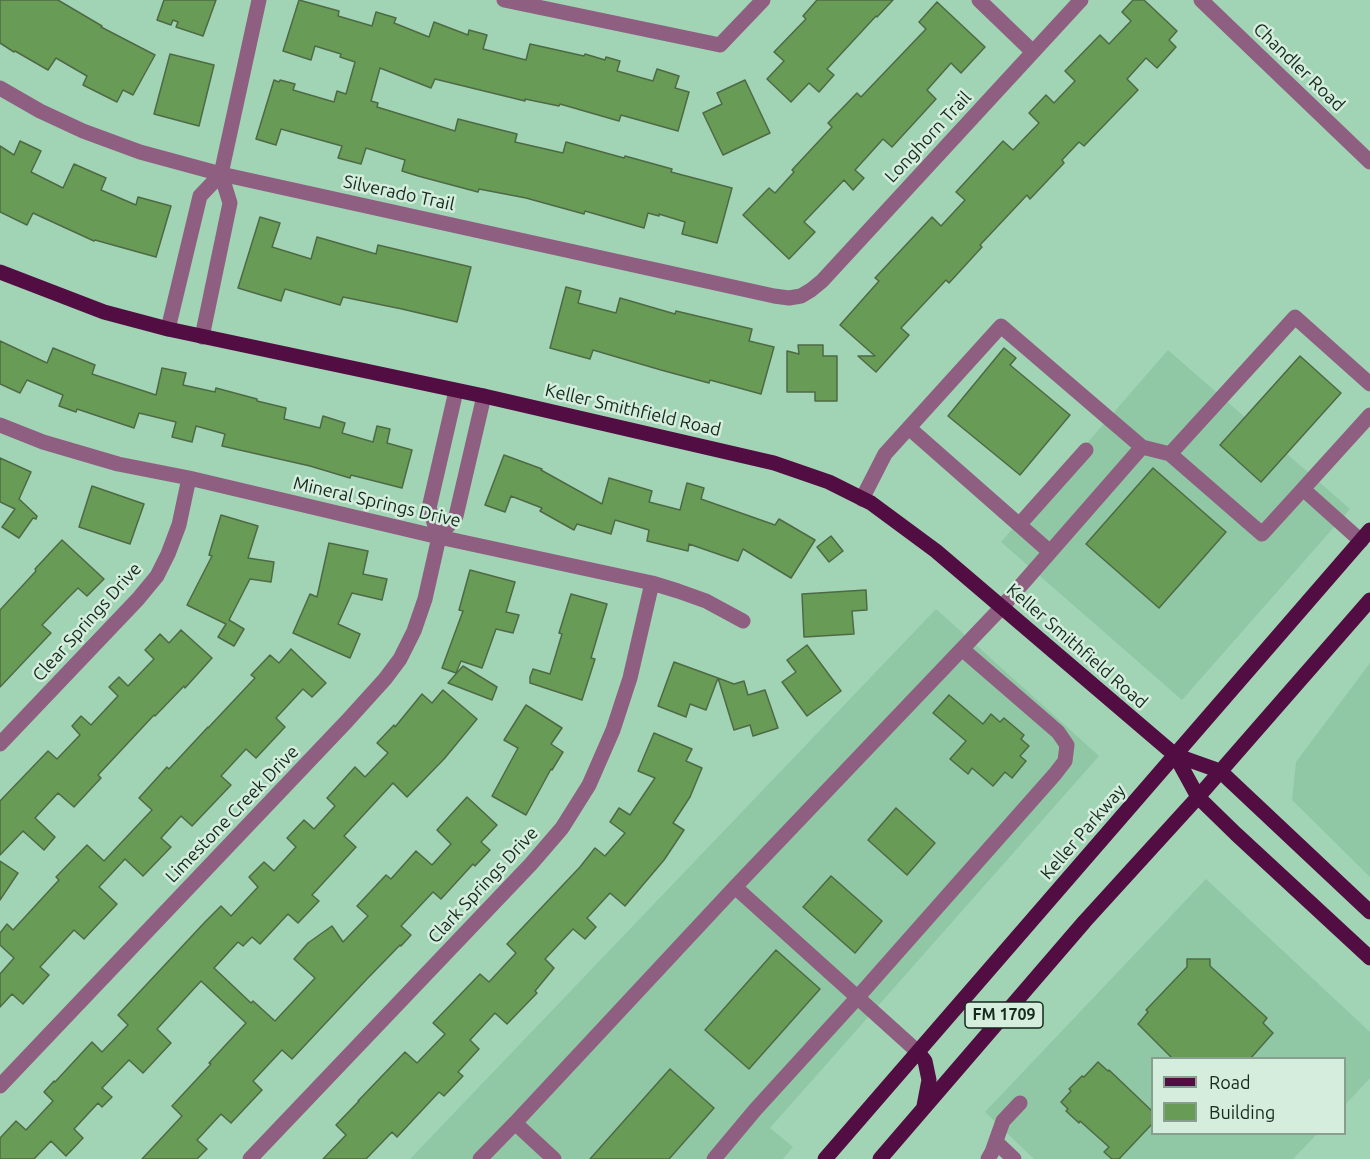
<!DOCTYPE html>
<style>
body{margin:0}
#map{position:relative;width:1370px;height:1159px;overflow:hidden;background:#a1d3b5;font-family:Ubuntu,sans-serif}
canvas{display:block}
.legend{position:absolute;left:1151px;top:1057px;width:195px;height:78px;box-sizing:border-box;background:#d4eddd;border:2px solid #889f90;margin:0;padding:8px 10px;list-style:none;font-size:18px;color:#15291d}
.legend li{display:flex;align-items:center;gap:12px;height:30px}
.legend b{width:30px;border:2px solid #889f90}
</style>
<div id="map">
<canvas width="1370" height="1159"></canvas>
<ul class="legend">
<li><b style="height:8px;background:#520d43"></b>Road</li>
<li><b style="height:16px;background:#689c56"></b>Building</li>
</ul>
</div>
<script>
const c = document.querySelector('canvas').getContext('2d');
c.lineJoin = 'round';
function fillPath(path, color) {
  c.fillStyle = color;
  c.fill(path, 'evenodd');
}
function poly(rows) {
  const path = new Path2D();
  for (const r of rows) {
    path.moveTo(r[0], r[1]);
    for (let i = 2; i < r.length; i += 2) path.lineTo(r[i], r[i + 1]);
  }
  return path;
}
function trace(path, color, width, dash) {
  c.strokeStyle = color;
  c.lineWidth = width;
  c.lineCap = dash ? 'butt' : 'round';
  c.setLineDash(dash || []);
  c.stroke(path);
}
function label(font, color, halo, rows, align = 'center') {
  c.font = font + ' Ubuntu,sans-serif';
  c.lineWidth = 5;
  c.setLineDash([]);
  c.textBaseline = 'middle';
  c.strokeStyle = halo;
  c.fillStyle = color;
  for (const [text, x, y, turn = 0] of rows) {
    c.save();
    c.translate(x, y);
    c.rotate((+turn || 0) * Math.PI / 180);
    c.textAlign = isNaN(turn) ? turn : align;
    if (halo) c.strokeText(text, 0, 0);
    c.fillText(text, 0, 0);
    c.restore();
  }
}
const built = poly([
 [1168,350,1350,509,1182,700,1001,542],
 [936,609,1099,756,770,1128,793,1147,783,1159,410,1159],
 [1370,663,1370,877,1292,800,1296,762],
 [1206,879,1370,1032,1370,1078,1345,1105,1344,1058,1152,1058,1152,1134,1317,1134,1293,1159,1034,1159,985,1112]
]);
const building = poly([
 [0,0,58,0,102,26,101,27,155,55,133,95,123,90,117,102,83,85,87,76,56,58,48,70,15,51,14,52,0,43,0,0],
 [164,0,216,0,203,36,176,27,178,22,173,20,171,25,157,20,164,0],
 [299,0,339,11,338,16,372,26,376,12,396,18,394,23,429,37,434,22,468,35,469,30,487,35,483,49,526,60,530,44,584,56,585,54,605,60,606,57,620,61,617,71,653,81,657,69,679,76,675,88,689,92,678,131,621,115,619,121,560,104,559,106,525,99,525,101,435,79,431,88,380,68,371,101,378,103,377,107,455,131,458,119,517,134,515,142,563,153,566,142,624,158,625,156,672,169,671,172,732,188,717,243,682,234,685,222,659,214,659,216,648,213,644,228,585,211,584,214,526,198,479,189,478,192,418,176,402,171,405,160,366,148,361,164,338,158,342,146,281,129,276,145,256,139,274,80,279,82,280,80,295,84,293,90,334,102,337,91,346,94,355,62,340,57,341,54,315,46,311,60,283,51,299,0],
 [817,0,893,0,877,17,876,16,827,69,834,75,819,92,809,83,791,102,767,79,784,61,774,52,806,19,803,16,817,0],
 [1133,0,1144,0,1177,31,1169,40,1176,47,1157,68,1146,58,1127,79,1138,90,1084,146,1079,142,1062,160,1064,163,1030,199,1027,195,980,245,982,247,949,283,946,280,901,328,909,335,876,372,858,356,875,356,840,325,879,281,875,278,932,217,941,226,965,200,956,192,1003,141,1013,150,1039,123,1029,113,1046,95,1054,103,1075,81,1065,71,1100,35,1109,44,1131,21,1122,12,1133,0],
 [937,2,985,47,961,73,951,63,927,90,936,99,892,147,883,139,855,170,864,178,853,190,844,180,804,222,815,232,789,259,743,215,769,188,775,193,794,172,792,170,832,127,828,123,857,93,861,97,926,29,919,22,937,2],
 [170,54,214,65,199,126,154,114,170,54],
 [745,80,770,133,723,155,703,113,722,104,717,93,745,80],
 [20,141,41,151,31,172,63,188,74,164,106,178,101,190,136,205,138,197,171,206,156,257,95,240,94,241,33,213,27,225,0,212,0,146,14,155,20,141],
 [260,217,280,223,272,247,311,259,317,237,376,254,378,245,471,267,457,322,402,309,343,297,340,305,285,289,281,301,238,288,260,217],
 [566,287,581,291,578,303,616,313,620,298,675,314,676,311,752,329,749,341,774,347,761,394,710,380,709,383,661,370,593,350,590,359,550,348,566,287],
 [0,341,47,363,53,348,95,365,92,374,156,395,162,368,186,373,183,385,215,392,216,388,257,399,257,401,286,408,284,419,320,428,323,416,345,423,342,433,373,442,377,426,390,429,387,443,412,450,402,488,351,475,350,478,310,466,222,446,225,434,196,426,192,442,172,437,176,422,139,413,134,428,77,409,76,412,59,406,63,395,27,380,20,393,0,384,0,341],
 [798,345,823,345,823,356,837,356,837,401,815,401,815,392,787,392,787,351,799,354,798,345],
 [1004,348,1016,358,1010,365,1070,415,1020,475,948,416,1004,348],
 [1300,356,1341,393,1261,482,1220,445,1300,356],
 [504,455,542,469,541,470,602,504,609,478,652,491,649,502,680,510,687,483,704,488,701,499,775,525,779,519,815,540,791,578,743,549,738,561,689,544,688,551,647,541,649,530,615,520,611,534,577,524,574,530,540,511,542,508,511,496,505,512,485,505,504,455],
 [0,458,31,472,19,499,37,516,36,519,33,518,19,538,2,527,15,509,0,502,0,458],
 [1153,468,1226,532,1159,608,1086,544,1153,468],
 [92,486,144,504,130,544,79,527,92,486],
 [221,515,258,526,248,558,274,562,271,582,250,579,229,620,244,629,234,646,218,637,226,624,187,605,212,556,209,555,221,515],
 [831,536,843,551,829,562,817,547,831,536],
 [62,540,104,579,87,596,78,588,67,599,42,625,51,633,0,687,0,610,36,571,35,569,62,540],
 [329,543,368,551,363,574,387,579,382,600,352,593,338,624,360,634,350,658,293,633,310,594,317,597,329,543],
 [470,570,515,582,506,612,519,615,513,633,496,629,482,668,461,661,456,673,442,668,463,611,459,610,470,570],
 [866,590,867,610,852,611,854,634,804,637,802,594,866,590],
 [571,594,607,604,591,658,595,659,582,700,530,683,530,677,533,669,550,674,562,634,559,633,571,594],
 [181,630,212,658,185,688,184,686,155,716,154,715,98,775,101,778,74,807,58,793,35,818,55,837,44,850,23,831,0,855,0,801,48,751,57,759,80,735,72,726,81,716,91,725,118,696,109,687,119,677,128,686,154,659,145,650,160,634,169,643,181,630],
 [807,645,841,691,807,716,782,682,796,672,787,660,807,645],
 [291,649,326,683,312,697,303,689,276,718,285,727,256,758,246,749,221,776,231,785,192,826,181,816,161,838,171,847,143,876,125,859,99,887,117,904,84,939,74,930,40,967,49,975,23,1004,12,994,0,1007,0,974,14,958,0,945,0,933,7,924,13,930,59,880,56,877,87,845,104,861,152,810,139,798,167,767,169,769,208,727,208,728,255,678,251,675,270,655,279,663,291,649],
 [674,662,718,678,706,710,690,704,686,717,658,706,674,662],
 [463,666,497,687,492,700,448,683,463,666],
 [718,678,734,684,744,681,748,695,765,690,778,728,753,736,750,725,734,730,718,678],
 [443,690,477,719,444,759,407,797,393,783,344,836,356,847,312,895,319,901,298,923,288,914,260,944,252,937,243,946,238,942,214,968,251,1003,253,1001,275,1021,315,978,294,959,308,943,332,926,343,942,368,916,357,906,386,875,391,879,416,851,432,865,451,844,437,830,467,797,497,825,481,842,490,850,475,866,473,864,441,899,433,892,401,926,411,935,401,946,400,945,366,980,292,1059,282,1050,253,1081,262,1090,231,1123,221,1114,197,1140,207,1149,197,1159,142,1159,182,1116,172,1106,211,1064,209,1063,246,1023,201,981,157,1029,171,1043,143,1073,129,1060,102,1088,112,1097,102,1107,98,1103,74,1129,83,1138,66,1156,51,1141,34,1159,0,1159,0,1138,16,1121,26,1130,53,1101,44,1092,54,1081,55,1082,92,1042,102,1052,128,1025,118,1015,205,922,221,906,231,916,258,887,249,877,264,862,274,871,296,847,287,838,304,820,314,829,335,806,327,798,355,767,365,777,388,753,377,743,394,725,395,727,422,694,432,703,443,690],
 [949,695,983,724,991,714,1000,722,1004,718,1024,735,1021,739,1029,746,1020,756,1026,761,1012,778,1005,772,993,786,972,768,968,774,950,759,966,741,933,713,949,695],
 [526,705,562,728,551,744,563,752,552,770,551,769,526,815,492,796,518,748,504,740,526,705],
 [654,733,692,749,686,761,702,768,690,797,673,823,684,830,664,860,625,906,610,893,587,918,596,927,585,939,573,929,545,959,554,968,535,991,537,993,507,1024,495,1013,470,1040,479,1049,458,1072,463,1076,444,1096,439,1092,397,1137,392,1132,366,1159,323,1159,346,1135,336,1125,359,1101,358,1101,405,1052,417,1063,445,1034,433,1023,480,974,489,982,516,953,507,944,580,867,595,848,605,856,625,833,610,822,619,808,630,815,655,778,638,771,654,733],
 [896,808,935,843,907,875,868,840,896,808],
 [0,861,18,873,0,900,0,861],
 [831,876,882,921,855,953,803,907,831,876],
 [776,950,820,989,749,1069,705,1030,776,950],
 [1187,959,1210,959,1210,966,1267,1018,1263,1023,1273,1033,1250,1059,1173,1059,1138,1024,1148,1012,1146,1010,1187,967,1187,959],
 [1098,1062,1108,1071,1109,1070,1152,1111,1152,1124,1119,1159,1112,1159,1104,1152,1109,1147,1080,1121,1079,1123,1066,1111,1068,1109,1061,1102,1071,1091,1069,1089,1082,1076,1084,1077,1098,1062],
 [670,1069,714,1108,669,1159,590,1159,670,1069]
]);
const minor = poly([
 [504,0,720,45,763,0],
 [979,0,1033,52],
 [1201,0,1370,162],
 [0,88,40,111,83,131,140,152,221,174,774,296,789,298,801,296,811,290,822,281,1081,0],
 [168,329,200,196,221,174],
 [202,337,230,203,221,174,259,0],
 [0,425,43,442,118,464,189,478,439,537,652,583,678,591,706,601,743,621],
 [909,428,1050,552],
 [1170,454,1295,317,1370,384],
 [1303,489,1370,415],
 [862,499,885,454,1001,326,1142,447],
 [1019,525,1086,450],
 [439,537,429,508,456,391],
 [0,744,138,599,157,576,168,554,179,525,189,478],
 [735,887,918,1052],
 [0,1086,347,721,385,679,400,659,414,631,425,599,439,537,456,516,484,396],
 [996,1142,1014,1159],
 [250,1159,531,864,562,828,589,785,613,730,630,678,652,583],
 [480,1159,515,1123],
 [554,1159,515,1123,735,887,1002,607,1142,447,1170,454,1262,534,1303,489,1361,541],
 [714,1159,755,1110,857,998,1055,774,1065,761,1067,745,1058,732,962,649],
 [988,1159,992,1152,1003,1121,1020,1103]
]);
const major = poly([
 [0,272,104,312,168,329,484,396,774,463,829,482,871,503,936,551,1175,755,1198,797,1236,834,1370,958],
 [1175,755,1220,771,1370,912],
 [918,1052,925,1061,929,1080,924,1106],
 [825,1159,1370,530],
 [880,1159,1085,921,1198,797,1370,600]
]);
const shields = [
 [1004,1015,78]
];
const shieldNames = [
 ["FM 1709",1004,1015]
];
const streetNames = [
 ["Chandler Road",1299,67,44],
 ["Longhorn Trail",928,137,-47],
 ["Silverado Trail",399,193,12],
 ["Keller Smithfield Road",633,410,13],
 ["Mineral Springs Drive",377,502,13],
 ["Clear Springs Drive",87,622,-48],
 ["Keller Smithfield Road",1077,646,41],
 ["Limestone Creek Drive",232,814,-46],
 ["Keller Parkway",1083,832,-49],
 ["Clark Springs Drive",483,885,-47]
];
fillPath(built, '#90c8a6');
fillPath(building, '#689c56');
trace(building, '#4e6a45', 1.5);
trace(minor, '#8f5f81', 15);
trace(major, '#520d43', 15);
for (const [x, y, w] of shields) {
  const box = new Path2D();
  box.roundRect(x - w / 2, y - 13, w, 26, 4.5);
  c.fillStyle = '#d4eddd';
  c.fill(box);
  trace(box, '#15291d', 1.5);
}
label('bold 16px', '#15291d', null, shieldNames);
label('18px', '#15291d', '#d4eddd', streetNames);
</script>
